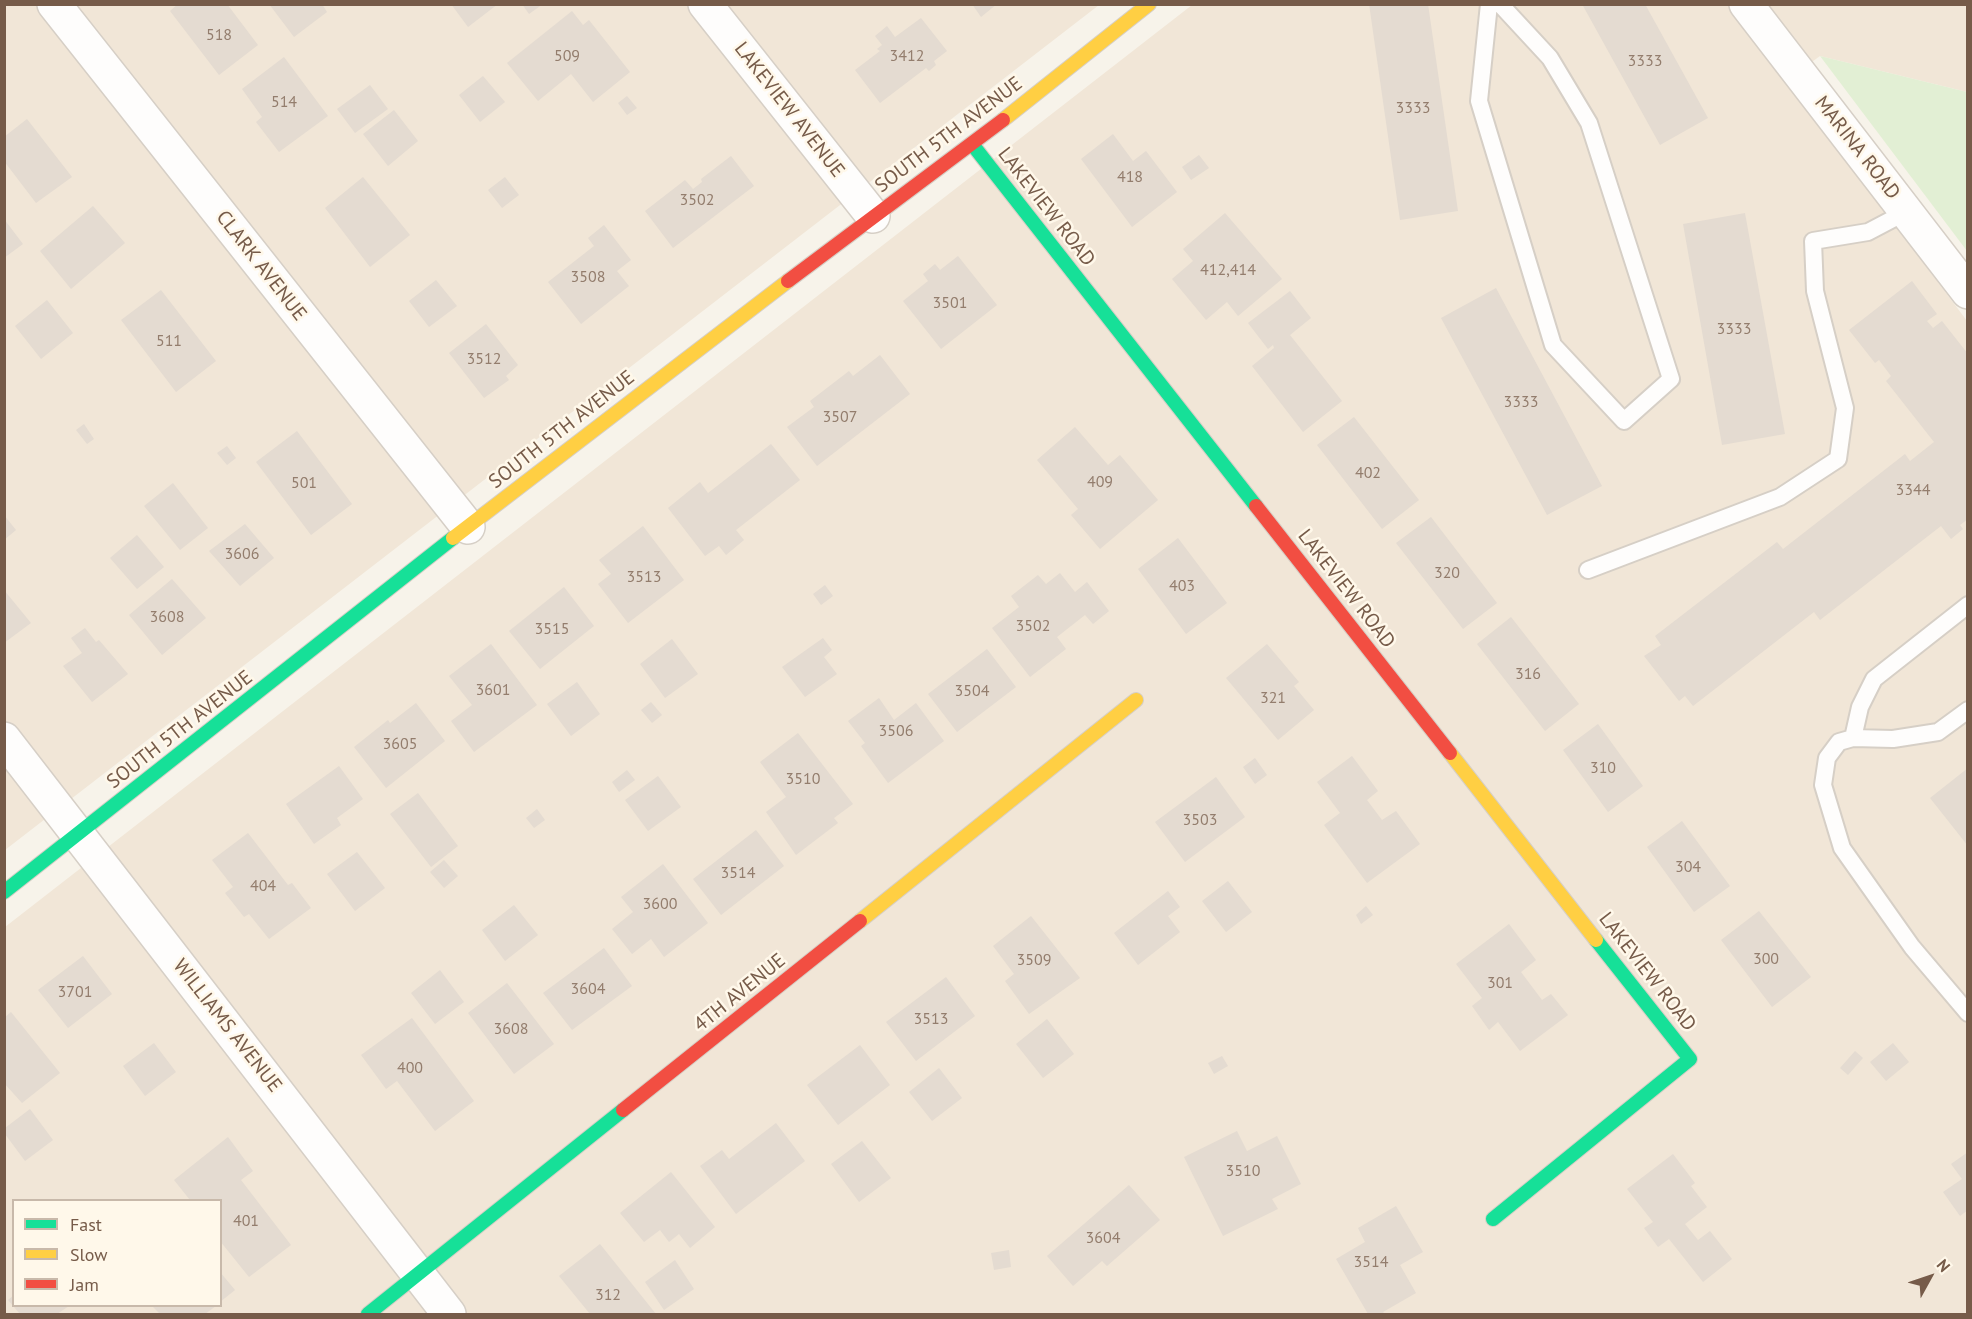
<!DOCTYPE html>
<style>
body{margin:0}
#map{position:relative;width:1972px;height:1319px;overflow:hidden;background:#f7f3ea;font-family:"PT Sans",sans-serif}
canvas{display:block}
.frame{position:absolute;inset:0;border:6px solid #765b49;pointer-events:none}
.legend{position:absolute;left:12px;top:1199px;width:210px;height:108px;box-sizing:border-box;background:#fff8ea;border:2px solid #c8b9aa;margin:0;padding:8px 10px;list-style:none;font-size:18px;color:#765b49}
.legend li{display:flex;align-items:center;gap:12px;height:30px}
.legend b{width:30px;border:2px solid #c8b9aa}
.north{position:absolute;left:1900px;top:1247px;width:60px;height:60px;-webkit-text-stroke:4px #fff8ea;paint-order:stroke;rotate:50deg;font-size:16px;font-weight:700;line-height:24px;text-align:center;color:#765b49}
.north::after{content:'';display:block;margin:auto;width:21px;height:27px;background:#765b49;clip-path:polygon(50% 0,100% 100%,50% 72%,0 100%)}
</style>
<div id="map">
<canvas width="1972" height="1319"></canvas>
<div class="frame"></div>
<ul class="legend">
<li><b style="height:8px;background:#16e098"></b>Fast</li>
<li><b style="height:8px;background:#ffcf43"></b>Slow</li>
<li><b style="height:8px;background:#f24e42"></b>Jam</li>
</ul>
<div class="north">N</div>
</div>
<script>
const c = document.querySelector('canvas').getContext('2d');
c.lineJoin = 'round';
function fillPath(path, color) {
  c.fillStyle = color;
  c.fill(path, 'evenodd');
}
function poly(rows) {
  const path = new Path2D();
  for (const r of rows) {
    path.moveTo(r[0], r[1]);
    for (let i = 2; i < r.length; i += 2) path.lineTo(r[i], r[i + 1]);
  }
  return path;
}
function trace(path, color, width, dash) {
  c.strokeStyle = color;
  c.lineWidth = width;
  c.lineCap = dash ? 'butt' : 'round';
  c.setLineDash(dash || []);
  c.stroke(path);
}
function label(font, color, halo, rows, align = 'center') {
  c.font = font + ' "PT Sans",sans-serif';
  c.lineWidth = 5;
  c.setLineDash([]);
  c.textBaseline = 'middle';
  c.strokeStyle = halo;
  c.fillStyle = color;
  for (const [text, x, y, turn = 0] of rows) {
    c.save();
    c.translate(x, y);
    c.rotate((+turn || 0) * Math.PI / 180);
    c.textAlign = isNaN(turn) ? turn : align;
    if (halo) c.strokeText(text, 0, 0);
    c.fillText(text, 0, 0);
    c.restore();
  }
}
const residential = poly([
 [5,5,1099,5,5,850],
 [1192,5,1967,5,1967,92,1820,56,1787,80,1967,321,1967,1314,5,1314,5,927],
 [14,1200,220,1200,220,1306,14,1306]
]);
const green = poly([
 [1820,56,1967,92,1967,251]
]);
const building = poly([
 [178,4,227,4,258,45,219,75,170,11],
 [269,4,322,4,327,12,294,37],
 [451,4,498,4,468,27],
 [522,4,543,4,529,14],
 [972,4,997,4,981,17],
 [1369,4,1428,4,1458,211,1400,220],
 [1582,4,1645,4,1708,118,1660,145],
 [572,11,583,25,589,20,630,72,593,102,571,74,538,101,507,63],
 [921,18,947,51,934,61,936,65,929,71,926,68,880,103,855,70,880,51,877,49,882,45,875,36,887,26,895,37],
 [284,57,328,116,279,152,256,122,262,117,242,89],
 [483,76,505,102,480,122,459,95],
 [370,85,388,109,355,133,337,109],
 [627,96,637,108,627,115,618,103],
 [394,110,418,141,388,166,363,134],
 [27,119,72,177,36,203,4,161,4,137],
 [1113,134,1133,161,1146,151,1177,192,1132,227,1081,159],
 [1199,155,1209,168,1191,180,1182,167],
 [731,156,754,186,673,248,645,211,685,180,693,189,702,182,701,179],
 [363,177,410,235,370,267,325,208],
 [505,177,519,195,502,208,488,190],
 [93,206,125,243,71,289,40,251],
 [1225,213,1282,279,1238,316,1227,302,1206,320,1172,279,1193,261,1183,249],
 [1745,213,1785,434,1722,445,1683,224],
 [4,219,23,244,4,258],
 [604,225,631,260,617,271,629,286,581,324,548,282,594,246,588,238],
 [958,256,997,305,941,349,903,301,928,281,923,274,935,264,940,270],
 [436,280,457,306,429,327,409,301],
 [1912,281,1937,314,1927,321,1933,328,1942,321,1968,354,1968,519,1960,525,1963,529,1951,539,1941,526,1820,620,1814,612,1693,706,1685,696,1679,701,1644,656,1661,645,1655,636,1777,542,1783,549,1905,454,1910,461,1934,442,1886,381,1891,376,1879,360,1875,363,1849,330],
 [1496,288,1602,486,1547,515,1441,318],
 [161,290,216,361,176,392,121,320],
 [1290,291,1311,318,1290,335,1342,401,1303,432,1252,366,1274,348,1273,345,1268,349,1248,323],
 [47,300,73,333,41,359,15,326],
 [486,324,518,365,506,376,509,380,484,398,449,353],
 [880,355,910,394,817,466,787,427,814,407,810,401,849,371,853,376],
 [1354,417,1419,500,1382,529,1317,445],
 [84,424,94,439,87,444,76,430],
 [1075,427,1108,465,1120,455,1158,500,1100,549,1071,515,1078,509,1037,460],
 [297,431,352,504,311,535,256,462],
 [771,444,800,480,736,530,744,540,726,555,719,546,705,556,668,508,700,482,708,493],
 [227,446,236,458,227,465,217,453],
 [173,483,208,528,180,550,144,506],
 [4,515,16,530,4,540],
 [1431,517,1497,603,1463,629,1396,543],
 [245,524,274,558,240,586,209,551],
 [643,526,684,580,628,623,598,584,611,574,599,560],
 [137,535,164,567,137,589,110,558],
 [1178,538,1227,603,1186,634,1138,569],
 [1060,573,1075,592,1087,582,1109,611,1093,624,1085,615,1057,637,1066,649,1030,677,992,628,1019,607,1011,596,1038,575,1046,584],
 [172,579,206,618,162,655,129,615],
 [825,585,833,596,821,605,813,594],
 [564,587,594,626,540,669,509,631],
 [4,590,31,623,4,643],
 [1511,617,1579,704,1545,731,1477,644],
 [85,628,96,642,99,640,128,674,92,702,63,666,82,653,71,638],
 [823,638,832,650,824,657,837,674,805,697,782,667],
 [672,639,698,674,665,698,640,664],
 [491,644,537,705,474,752,451,721,472,705,449,676],
 [1267,644,1299,682,1294,686,1314,710,1278,740,1226,678],
 [987,649,1016,687,957,732,928,694],
 [577,682,600,714,571,736,547,704],
 [879,698,894,720,916,703,944,741,888,783,861,746,865,743,848,721],
 [651,702,662,715,652,723,641,710],
 [416,703,445,741,386,788,354,747,388,720,390,723],
 [1598,724,1643,786,1608,812,1563,750],
 [798,733,853,804,834,818,838,823,796,855,766,812,786,797,760,762],
 [1352,756,1378,791,1367,800,1382,820,1396,811,1420,844,1367,883,1324,825,1340,813,1317,782],
 [1255,758,1267,775,1255,784,1243,767],
 [339,766,363,799,337,818,341,825,314,844,286,804],
 [1968,768,1968,846,1930,798],
 [627,770,635,780,619,792,612,782],
 [658,776,681,807,648,831,625,800],
 [1216,777,1245,817,1185,862,1155,822],
 [418,793,458,846,431,867,390,814],
 [537,809,545,820,534,828,526,818],
 [1682,821,1730,886,1694,912,1647,847],
 [756,830,784,866,721,915,693,879],
 [248,833,288,885,292,883,311,908,269,939,249,914,244,917,225,893,233,887,212,860],
 [357,852,385,888,355,911,327,874],
 [444,860,458,876,444,888,430,872],
 [663,864,708,923,664,957,651,939,632,954,612,929,633,912,621,897],
 [1228,881,1252,912,1226,932,1202,901],
 [1168,891,1180,907,1168,916,1180,932,1138,965,1114,933],
 [514,905,538,935,505,961,482,930],
 [1366,906,1373,915,1361,924,1356,915],
 [1759,911,1811,977,1772,1007,1721,940],
 [1031,916,1080,978,1029,1014,1005,981,1014,974,993,946],
 [1509,924,1536,960,1521,972,1542,1000,1551,994,1568,1015,1520,1051,1498,1022,1489,1030,1472,1006,1482,998,1456,964],
 [604,948,632,986,572,1030,543,993],
 [83,956,112,994,68,1028,38,990],
 [440,970,464,1002,435,1024,411,993],
 [946,977,975,1016,916,1061,886,1022],
 [507,983,554,1044,514,1074,468,1013],
 [11,1012,60,1073,22,1103,4,1083,4,1018],
 [412,1018,474,1101,435,1131,397,1081,386,1089,361,1055],
 [1047,1019,1074,1054,1043,1078,1016,1044],
 [154,1043,176,1072,145,1096,123,1066],
 [1893,1043,1909,1062,1886,1081,1870,1062],
 [860,1045,890,1085,838,1125,807,1085],
 [1855,1051,1863,1058,1848,1075,1840,1068],
 [1222,1056,1228,1066,1214,1074,1208,1063],
 [939,1068,962,1098,932,1121,909,1092],
 [30,1109,53,1140,25,1161,5,1134,5,1128],
 [776,1123,805,1161,736,1214,700,1166,722,1150,729,1159],
 [1237,1131,1247,1151,1277,1136,1301,1184,1272,1199,1278,1209,1223,1236,1184,1157],
 [228,1137,253,1171,241,1180,291,1245,249,1277,220,1241,220,1200,190,1200,174,1180],
 [862,1141,891,1178,859,1202,831,1164],
 [1968,1152,1968,1210,1960,1216,1943,1192,1962,1179,1951,1164],
 [1673,1154,1695,1183,1691,1186,1707,1207,1685,1224,1698,1240,1710,1231,1732,1259,1703,1282,1669,1239,1658,1247,1644,1228,1653,1222,1627,1189],
 [671,1172,715,1227,690,1248,679,1234,669,1242,660,1230,644,1242,620,1213],
 [1129,1185,1160,1220,1107,1266,1102,1261,1073,1286,1047,1256],
 [1396,1206,1423,1252,1400,1265,1416,1293,1383,1312,1385,1314,1368,1314,1336,1259,1365,1242,1358,1228],
 [600,1244,656,1314,590,1314,559,1276],
 [1009,1250,1011,1267,994,1270,991,1253],
 [675,1260,694,1289,664,1310,645,1282],
 [220,1272,235,1290,220,1302],
 [14,1295,14,1306,69,1306,57,1314,20,1314,8,1300],
 [152,1306,216,1306,205,1314,160,1314]
]);
const lane = poly([
 [1489,4,1479,101,1553,345,1624,421,1671,379,1589,123,1550,58,1500,4],
 [1588,570,1780,497,1838,459,1845,408,1815,291,1813,241,1868,232,1906,212],
 [1968,710,1938,732,1893,739,1853,738,1839,742,1827,758,1823,785,1842,848,1912,947,1968,1013],
 [1853,738,1860,707,1874,679,1968,605]
]);
const street = poly([
 [54,4,468,527],
 [705,4,873,216],
 [1746,4,1968,292],
 [4,739,449,1314]
]);
const fast = poly([
 [972,144,1256,506],
 [4,892,453,538],
 [1493,1219,1690,1059,1596,940],
 [368,1314,623,1110]
]);
const slow = poly([
 [1003,120,1149,4],
 [453,538,788,281],
 [1450,753,1596,940],
 [860,921,1136,700]
]);
const jam = poly([
 [788,281,1003,120],
 [1256,506,1450,753],
 [623,1110,860,921]
]);
const numberNames = [
 ["518",219,35],
 ["509",567,56],
 ["3412",907,56],
 ["3333",1645,61],
 ["514",284,102],
 ["3333",1413,108],
 ["418",1130,177],
 ["3502",697,200],
 ["412,414",1228,270],
 ["3508",588,277],
 ["3501",950,303],
 ["3333",1734,329],
 ["511",169,341],
 ["3512",484,359],
 ["3333",1521,402],
 ["3507",840,417],
 ["402",1368,473],
 ["409",1100,482],
 ["501",304,483],
 ["3344",1913,490],
 ["3606",242,554],
 ["320",1447,573],
 ["3513",644,577],
 ["403",1182,586],
 ["3608",167,617],
 ["3502",1033,626],
 ["3515",552,629],
 ["316",1528,674],
 ["3601",493,690],
 ["3504",972,691],
 ["321",1273,698],
 ["3506",896,731],
 ["3605",400,744],
 ["310",1603,768],
 ["3510",803,779],
 ["3503",1200,820],
 ["304",1688,867],
 ["3514",738,873],
 ["404",263,886],
 ["3600",660,904],
 ["300",1766,959],
 ["3509",1034,960],
 ["301",1500,983],
 ["3604",588,989],
 ["3701",75,992],
 ["3513",931,1019],
 ["3608",511,1029],
 ["400",410,1068],
 ["3510",1243,1171],
 ["401",246,1221],
 ["3604",1103,1238],
 ["3514",1371,1262],
 ["312",608,1295]
];
const streetNames = [
 ["LAKEVIEW AVENUE",789,110,52],
 ["SOUTH 5TH AVENUE",949,135,-37],
 ["MARINA ROAD",1857,148,52],
 ["LAKEVIEW ROAD",1046,207,52],
 ["CLARK AVENUE",261,266,52],
 ["SOUTH 5TH AVENUE",562,430,-38],
 ["LAKEVIEW ROAD",1346,589,52],
 ["SOUTH 5TH AVENUE",180,730,-38],
 ["LAKEVIEW ROAD",1647,972,52],
 ["4TH AVENUE",740,993,-39],
 ["WILLIAMS AVENUE",227,1026,52]
];
fillPath(residential, '#f1e6d7');
fillPath(green, '#e2efd4');
fillPath(building, '#e4dbd1');
trace(lane, '#d6cfc6', 20);
trace(street, '#d6cfc6', 36);
trace(fast, '#d6cfc6', 16);
trace(slow, '#d6cfc6', 16);
trace(jam, '#d6cfc6', 16);
trace(lane, '#fefdfc', 16);
trace(street, '#fefdfc', 33);
trace(fast, '#16e098', 14);
trace(slow, '#ffcf43', 14);
trace(jam, '#f24e42', 14);
label('16px', '#937d6d', null, numberNames);
label('20px', '#765b49', '#fff8ea', streetNames);
</script>
